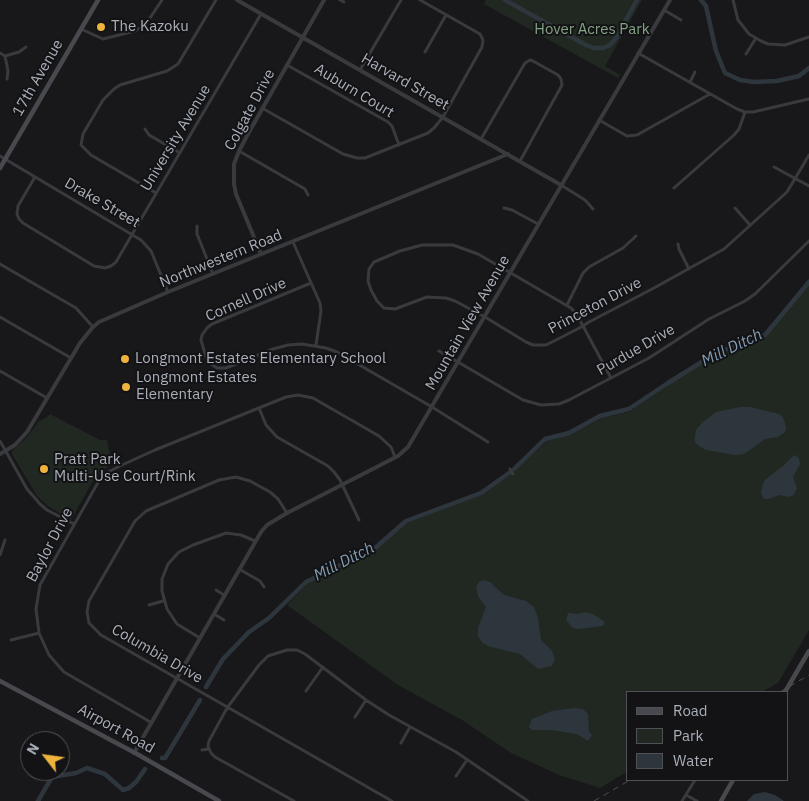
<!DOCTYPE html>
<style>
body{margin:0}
#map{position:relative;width:809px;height:801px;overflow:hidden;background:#18181a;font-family:"IBM Plex Sans",sans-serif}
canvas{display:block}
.legend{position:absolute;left:626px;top:691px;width:162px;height:90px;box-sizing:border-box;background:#131315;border:1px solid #4f5157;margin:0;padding:6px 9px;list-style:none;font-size:15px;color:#aaafb9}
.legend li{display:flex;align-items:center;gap:10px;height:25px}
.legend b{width:25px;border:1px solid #4f5157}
.north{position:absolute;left:20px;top:731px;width:50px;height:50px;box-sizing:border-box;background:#131315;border:1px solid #4f5157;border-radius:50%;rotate:300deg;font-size:14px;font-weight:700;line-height:20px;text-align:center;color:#aaafb9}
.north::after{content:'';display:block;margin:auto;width:18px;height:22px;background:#edb33c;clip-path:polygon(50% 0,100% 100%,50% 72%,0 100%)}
</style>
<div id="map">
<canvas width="809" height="801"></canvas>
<ul class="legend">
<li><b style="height:6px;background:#47494e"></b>Road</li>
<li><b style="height:14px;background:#202821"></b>Park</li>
<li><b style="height:14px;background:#2e363d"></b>Water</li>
</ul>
<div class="north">N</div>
</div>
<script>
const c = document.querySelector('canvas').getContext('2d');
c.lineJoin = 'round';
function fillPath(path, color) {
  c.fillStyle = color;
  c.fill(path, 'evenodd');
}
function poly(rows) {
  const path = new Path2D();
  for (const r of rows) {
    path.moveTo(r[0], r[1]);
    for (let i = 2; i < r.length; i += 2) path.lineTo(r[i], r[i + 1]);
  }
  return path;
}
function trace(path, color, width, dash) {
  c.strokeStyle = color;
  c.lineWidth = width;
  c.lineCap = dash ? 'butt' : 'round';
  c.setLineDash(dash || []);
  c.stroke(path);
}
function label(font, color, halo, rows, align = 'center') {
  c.font = font + ' "IBM Plex Sans",sans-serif';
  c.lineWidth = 4;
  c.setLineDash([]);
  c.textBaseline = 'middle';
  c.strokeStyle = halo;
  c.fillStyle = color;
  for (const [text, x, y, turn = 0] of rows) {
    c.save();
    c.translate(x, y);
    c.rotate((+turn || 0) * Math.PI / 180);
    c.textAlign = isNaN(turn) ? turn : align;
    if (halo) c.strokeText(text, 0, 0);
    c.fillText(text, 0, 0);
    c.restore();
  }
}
const green = poly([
 [486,0,642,0,605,66,620,75,618,78,484,4],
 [809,283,809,630,778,683,762,692,628,692,628,771,600,788,559,775,511,753,462,720,398,685,287,605,306,585,321,575,376,549,407,523,480,495,508,476,547,441,571,434,602,418,629,412,695,367,721,352,767,335],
 [50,414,100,440,107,440,112,463,94,479,71,520,48,506,37,496,12,454,12,451,28,436,39,421,46,418]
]);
const water = poly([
 [740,407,750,407,779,414,783,417,786,427,785,432,778,437,765,439,744,454,735,455,706,450,699,446,695,442,695,437,696,430,703,422,716,412],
 [794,455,799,458,800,464,793,477,797,488,794,495,789,497,780,495,768,499,764,499,761,493,763,484,766,479,783,466],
 [483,580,490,582,504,595,526,601,534,607,538,618,541,640,552,651,555,659,552,666,538,669,520,654,488,646,482,642,478,636,478,628,486,607,478,596,476,587,479,582],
 [585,612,593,614,605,622,603,626,578,629,573,628,566,620,568,613,578,614],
 [575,708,583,709,588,714,589,732,592,735,588,741,577,734,552,730,532,730,529,727,532,719,552,711],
 [765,792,775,795,784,801,747,801,754,794]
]);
const canal = poly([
 [505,0,586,45,594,48,603,48,610,45,616,38,637,0],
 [701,0,706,6,716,51,725,73,740,80,754,82,777,81,799,76,809,68],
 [514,469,545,439,569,433,600,416,629,409,668,383,716,353,765,335,809,282],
 [206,687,223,659,249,632,269,618,306,582,375,548,406,521,481,493,509,473],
 [162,758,165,758,200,700],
 [38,801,52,777,76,773,87,768,105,774,123,790,129,788,136,782,145,769]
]);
const minor = poly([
 [340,0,344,2],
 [733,0,738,20,749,34,761,41,768,44,785,45,809,37],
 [664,10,681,20],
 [81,29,103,39,135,31,146,24,162,0],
 [425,52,446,15],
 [0,53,5,56,8,71,7,79],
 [638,53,737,109,745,112,753,112,809,99],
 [746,54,756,38],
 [5,56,19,52,26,47],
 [287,65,388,122,392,126,399,145],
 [360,70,401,0],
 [690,82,695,72],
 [262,108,343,154,357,158,365,158,428,133,434,128,443,117,482,47,483,40,480,34,420,0],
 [599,120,627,136,637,135,710,94],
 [145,129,149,135,180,153],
 [481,139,525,63,530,60,533,61,558,75,561,79,562,85,520,161],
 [239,151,305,189,308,195],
 [0,156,141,240,151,251,168,292],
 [774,167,809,186],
 [35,177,18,206,17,214,19,219,23,223,94,266,105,268,111,266,116,262,261,14],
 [561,185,585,200,593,209],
 [674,188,734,135,739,129,745,112],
 [156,193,91,155,81,145,83,134,103,100,114,89,120,85,167,71,178,64,216,0],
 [504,208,512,210,538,224],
 [735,208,750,225],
 [197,226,197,234,213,274],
 [293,242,320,303,321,311,316,345],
 [678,244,679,249,689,269],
 [0,264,76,308,93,327],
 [311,283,212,324,207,328,202,335,201,340,206,357,210,363,217,368,226,368,273,349,288,345,302,344,326,348,337,352,432,407,488,442],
 [567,305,583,273,589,267,623,248,636,236],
 [0,317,71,358],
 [439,351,523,400,541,405,559,404,569,400,649,358,709,319,745,301,755,294,809,241],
 [0,371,47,398],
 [611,378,583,326,577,315,571,308,478,254,453,245,422,245,400,251,374,262,369,269,368,281,371,290,377,301,384,308,395,309,427,297,446,298,455,301,485,317,526,342,533,345,546,345,560,338,583,326,589,322,654,288,724,249,787,192,809,155],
 [259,408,266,425,277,437,328,466,334,472,340,480,359,520],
 [0,441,27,489,40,504,47,510,74,524],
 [510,469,513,474],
 [287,513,278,499,270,492,250,481,236,477,219,480,146,511,135,521,89,601,87,612,89,623,101,635,392,801],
 [0,555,5,540],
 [239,569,260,581,264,587],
 [216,590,224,595],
 [149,605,163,601],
 [214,614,224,620],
 [200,638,177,624,167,609,162,591,162,579,168,564,179,552,193,545,226,533,241,535,255,541],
 [11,640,39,633],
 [306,691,323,667],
 [355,717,366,700],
 [152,723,64,672,49,655,39,633,36,609,40,585,100,479,106,473,122,465,155,450,286,397,298,395,313,398,379,436,391,447,395,457],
 [401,743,410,727],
 [202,750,208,749],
 [456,776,467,760],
 [686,795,697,801],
 [294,801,215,757,211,753,208,746,209,741,227,708,259,665,268,656,287,650,297,650,305,654,366,700,389,715,456,752,528,801],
 [682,801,695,780]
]);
const tertiary = poly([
 [237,0,561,185],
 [261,254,236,194,234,184,234,164,239,151,248,134,324,0],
 [0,454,15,445,27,432,80,343,93,327,99,322,168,292,508,154],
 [134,753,261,532,267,525,287,513,398,456,408,447,670,0]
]);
const secondary = poly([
 [0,168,98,0],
 [0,681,137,754,219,801],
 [785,692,809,651],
 [721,801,733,780]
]);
const rail = poly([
 [780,692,809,675],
 [594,801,630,780]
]);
const markers = [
 [101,27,5,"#edb33c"],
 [125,359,5,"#edb33c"],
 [126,387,5,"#edb33c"],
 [44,469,5,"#edb33c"]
];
const poiNames = [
 ["The Kazoku",111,27],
 ["Longmont Estates Elementary School",135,359],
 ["Longmont Estates",136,378],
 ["Elementary",136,395],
 ["Pratt Park",54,460],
 ["Multi-Use Court/Rink",54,477]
];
const parkNames = [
 ["Hover Acres Park",592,30]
];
const streetNames = [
 ["17th Avenue",38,78,-60],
 ["Harvard Street",405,82,30],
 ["Auburn Court",354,91,31],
 ["Colgate Drive",250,110,-62],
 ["University Avenue",176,138,-59],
 ["Drake Street",102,203,30],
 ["Northwestern Road",221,259,-22],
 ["Cornell Drive",246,300,-24],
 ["Princeton Drive",595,306,-28],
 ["Mountain View Avenue",468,323,-60],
 ["Purdue Drive",636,350,-30],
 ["Baylor Drive",50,545,-62],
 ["Columbia Drive",157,654,30],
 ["Airport Road",116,729,29]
];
const waterNames = [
 ["Mill Ditch",732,348,-26],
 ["Mill Ditch",344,562,-27]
];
fillPath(green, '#202821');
fillPath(water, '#2e363d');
trace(canal, '#2e363d', 4.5);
trace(minor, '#393a3e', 3);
trace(tertiary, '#393a3e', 4);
trace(secondary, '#47494e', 4.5);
trace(rail, '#4c4e53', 1, [6, 5]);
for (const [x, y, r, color] of markers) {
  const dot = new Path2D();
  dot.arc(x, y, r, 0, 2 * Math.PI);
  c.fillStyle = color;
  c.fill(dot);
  trace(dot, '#131315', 2);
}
label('15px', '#aaafb9', '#131315', poiNames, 'left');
label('15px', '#82a384', '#131315', parkNames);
label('15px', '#aaafb9', '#131315', streetNames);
label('italic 16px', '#829cb3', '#131315', waterNames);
</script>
